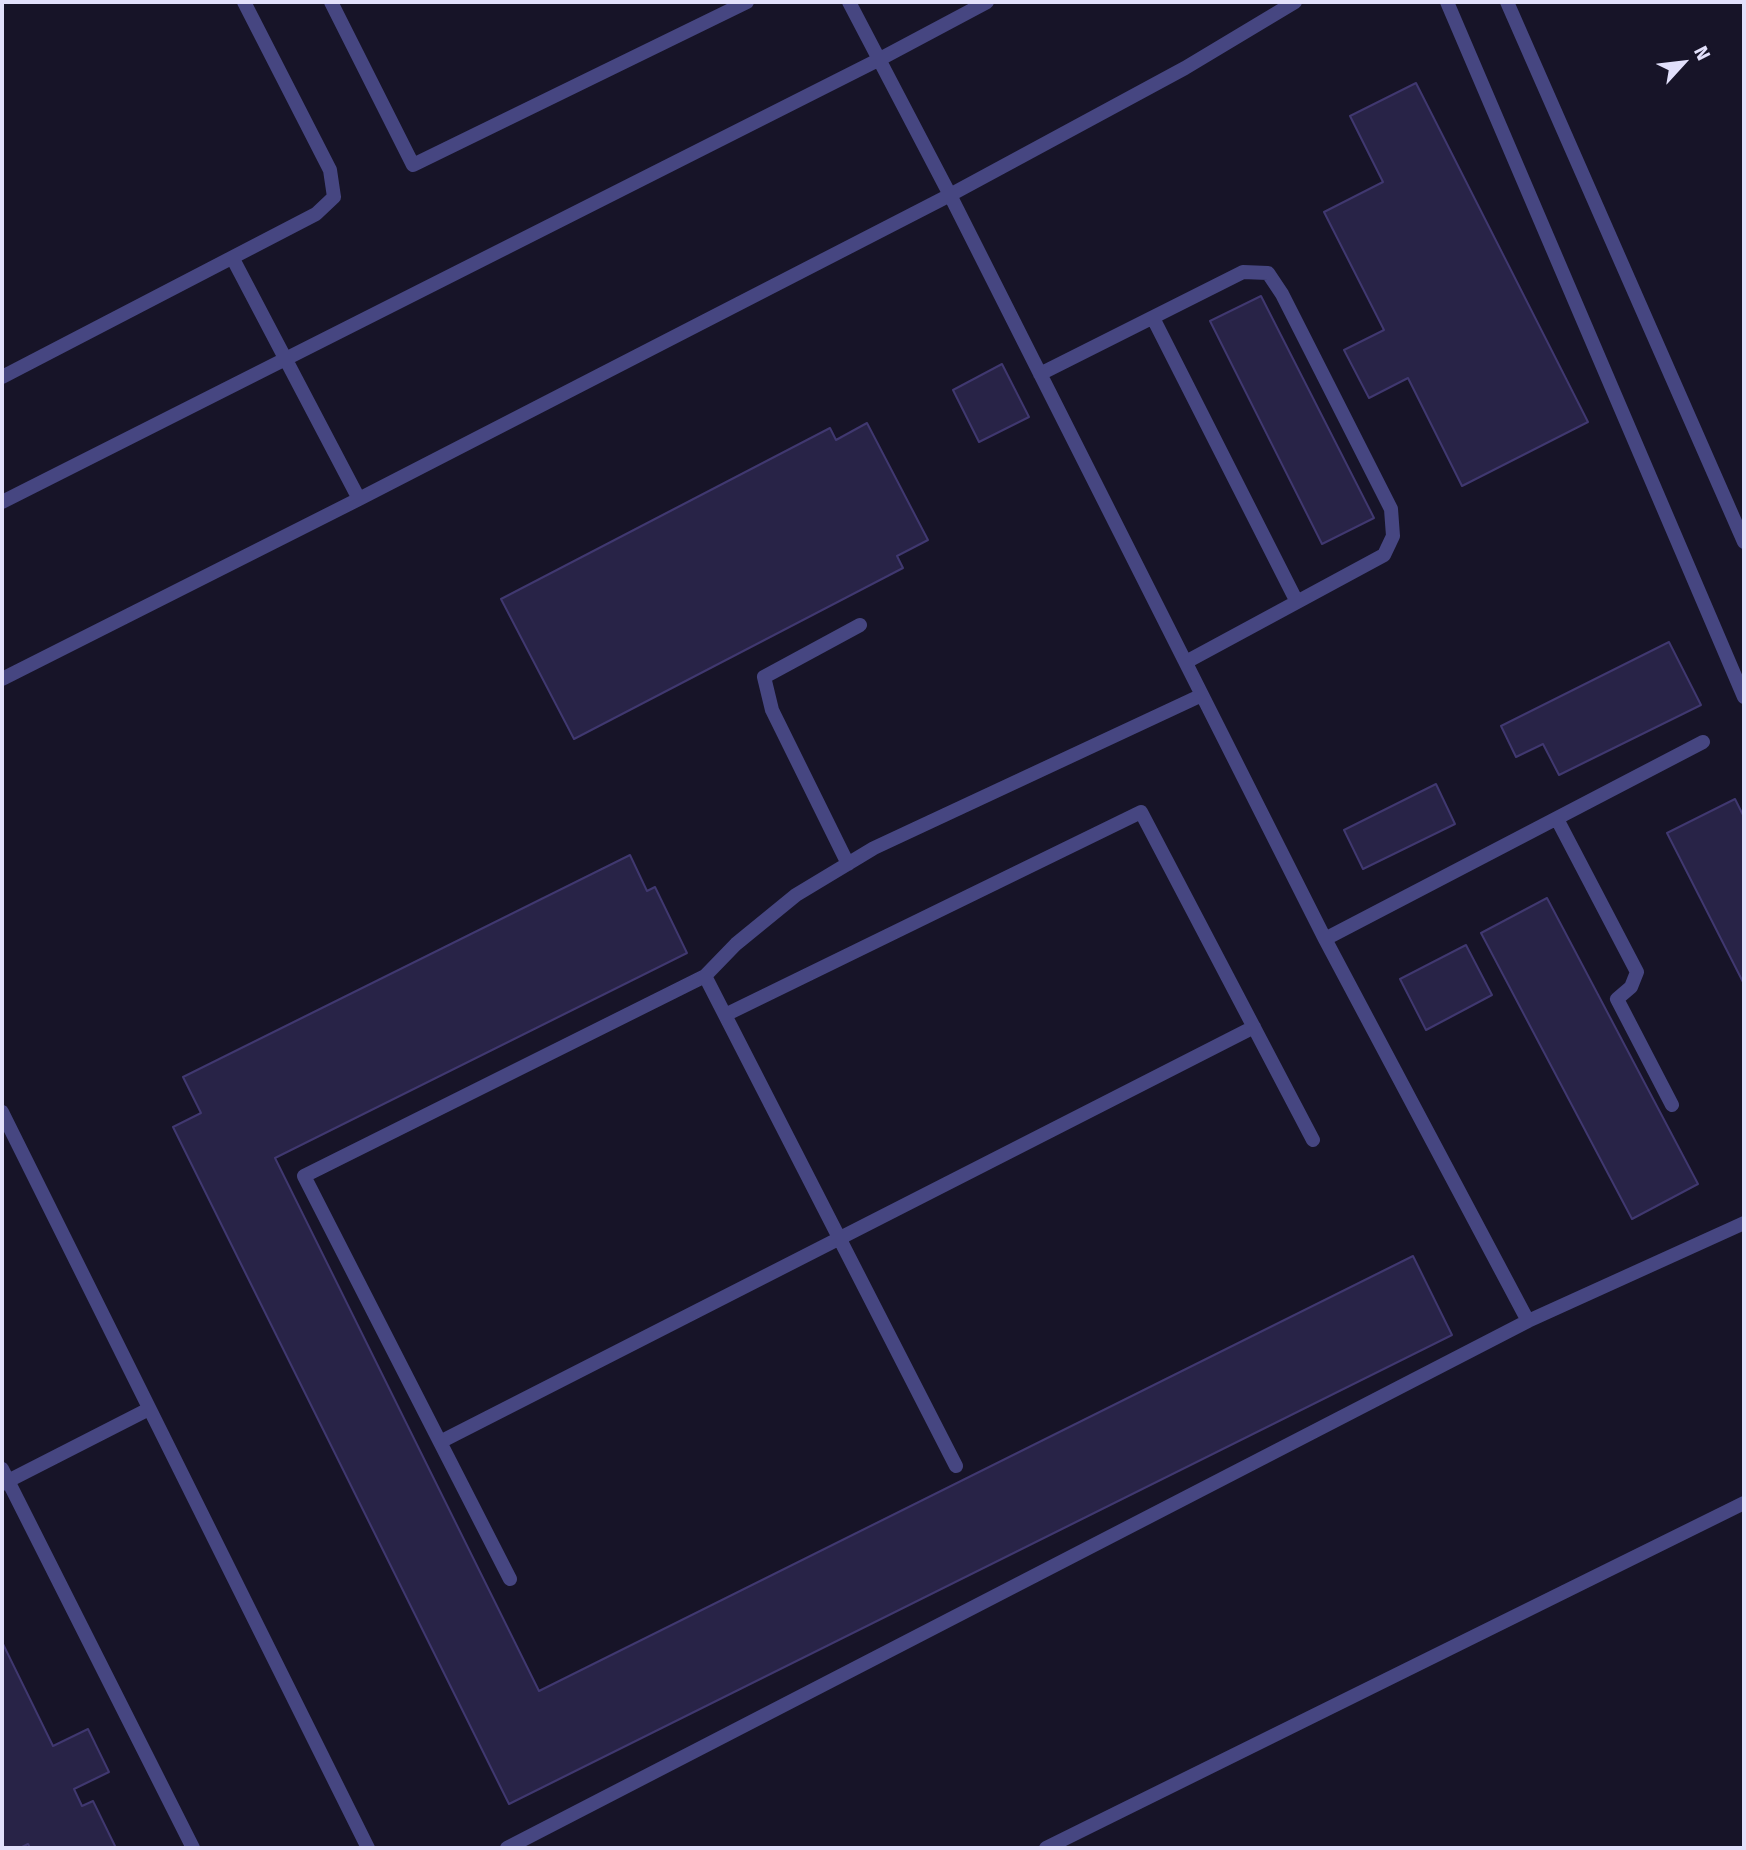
<!DOCTYPE html>
<style>
body{margin:0}
#map{position:relative;width:1746px;height:1850px;overflow:hidden;background:#171428;font-family:"Fira Sans",sans-serif}
canvas{display:block}
.frame{position:absolute;inset:0;border:4px solid #e2e0fb;pointer-events:none}
.north{position:absolute;left:1648px;top:28px;width:70px;height:70px;-webkit-text-stroke:5px #171428;paint-order:stroke;rotate:63deg;font-size:19px;font-weight:700;line-height:28px;text-align:center;color:#e2e0fb}
.north::after{content:'';display:block;margin:auto;width:24px;height:32px;background:#e2e0fb;clip-path:polygon(50% 0,100% 100%,50% 72%,0 100%)}
</style>
<div id="map">
<canvas width="1746" height="1850"></canvas>
<div class="frame"></div>
<div class="north">N</div>
</div>
<script>
const c = document.querySelector('canvas').getContext('2d');
c.lineJoin = 'round';
function fillPath(path, color) {
  c.fillStyle = color;
  c.fill(path, 'evenodd');
}
function poly(rows) {
  const path = new Path2D();
  for (const r of rows) {
    path.moveTo(r[0], r[1]);
    for (let i = 2; i < r.length; i += 2) path.lineTo(r[i], r[i + 1]);
  }
  return path;
}
function trace(path, color, width, dash) {
  c.strokeStyle = color;
  c.lineWidth = width;
  c.lineCap = dash ? 'butt' : 'round';
  c.setLineDash(dash || []);
  c.stroke(path);
}
const building = poly([
 [1416,83,1588,422,1462,486,1408,378,1369,398,1344,350,1384,330,1324,212,1383,182,1350,116,1416,83],
 [1261,296,1374,518,1322,544,1210,321,1261,296],
 [1002,364,1029,417,979,442,953,390,1002,364],
 [867,423,928,540,897,556,903,568,574,739,501,599,830,428,836,440,867,423],
 [1669,642,1701,705,1559,775,1543,744,1516,757,1501,726,1669,642],
 [1436,784,1455,824,1363,869,1344,830,1436,784],
 [1735,799,1744,817,1744,984,1667,833,1735,799],
 [630,855,647,891,655,887,687,953,275,1158,539,1691,1413,1256,1452,1335,509,1804,173,1127,201,1113,183,1077,630,855],
 [1547,898,1698,1184,1632,1219,1481,933,1547,898],
 [1466,945,1492,995,1426,1030,1400,979,1466,945],
 [2,1642,53,1746,88,1729,109,1772,74,1789,82,1806,93,1801,116,1848,30,1848,28,1844,20,1848,2,1848,2,1642]
]);
const lane = poly([
 [331,2,413,165,747,2],
 [849,2,950,195,1325,939,1528,1321],
 [233,259,359,499],
 [1153,318,1297,602],
 [1040,374,1243,272,1268,273,1282,294,1391,509,1393,536,1384,555,1186,662],
 [2,377,316,214,334,197,330,170,244,2],
 [2,502,880,59,987,2],
 [2,679,359,499,950,195,1185,68,1295,2],
 [1557,819,1637,972,1631,987,1617,999,1672,1105],
 [848,864,772,710,764,677,860,625],
 [1325,939,1703,742],
 [705,976,956,1466],
 [725,1015,1141,812,1313,1140],
 [2,1112,368,1848],
 [440,1442,1254,1027],
 [2,1469,193,1848],
 [2,1484,149,1409],
 [510,1579,304,1176,705,976,736,944,796,895,874,848,1202,695],
 [507,1848,1528,1321,1744,1223],
 [1046,1848,1744,1503]
]);
const street = poly([
 [1447,2,1744,697],
 [1507,2,1744,542]
]);
fillPath(building, '#282347');
trace(building, '#403870', 2);
trace(lane, '#464681', 14);
trace(street, '#464681', 14);
</script>
